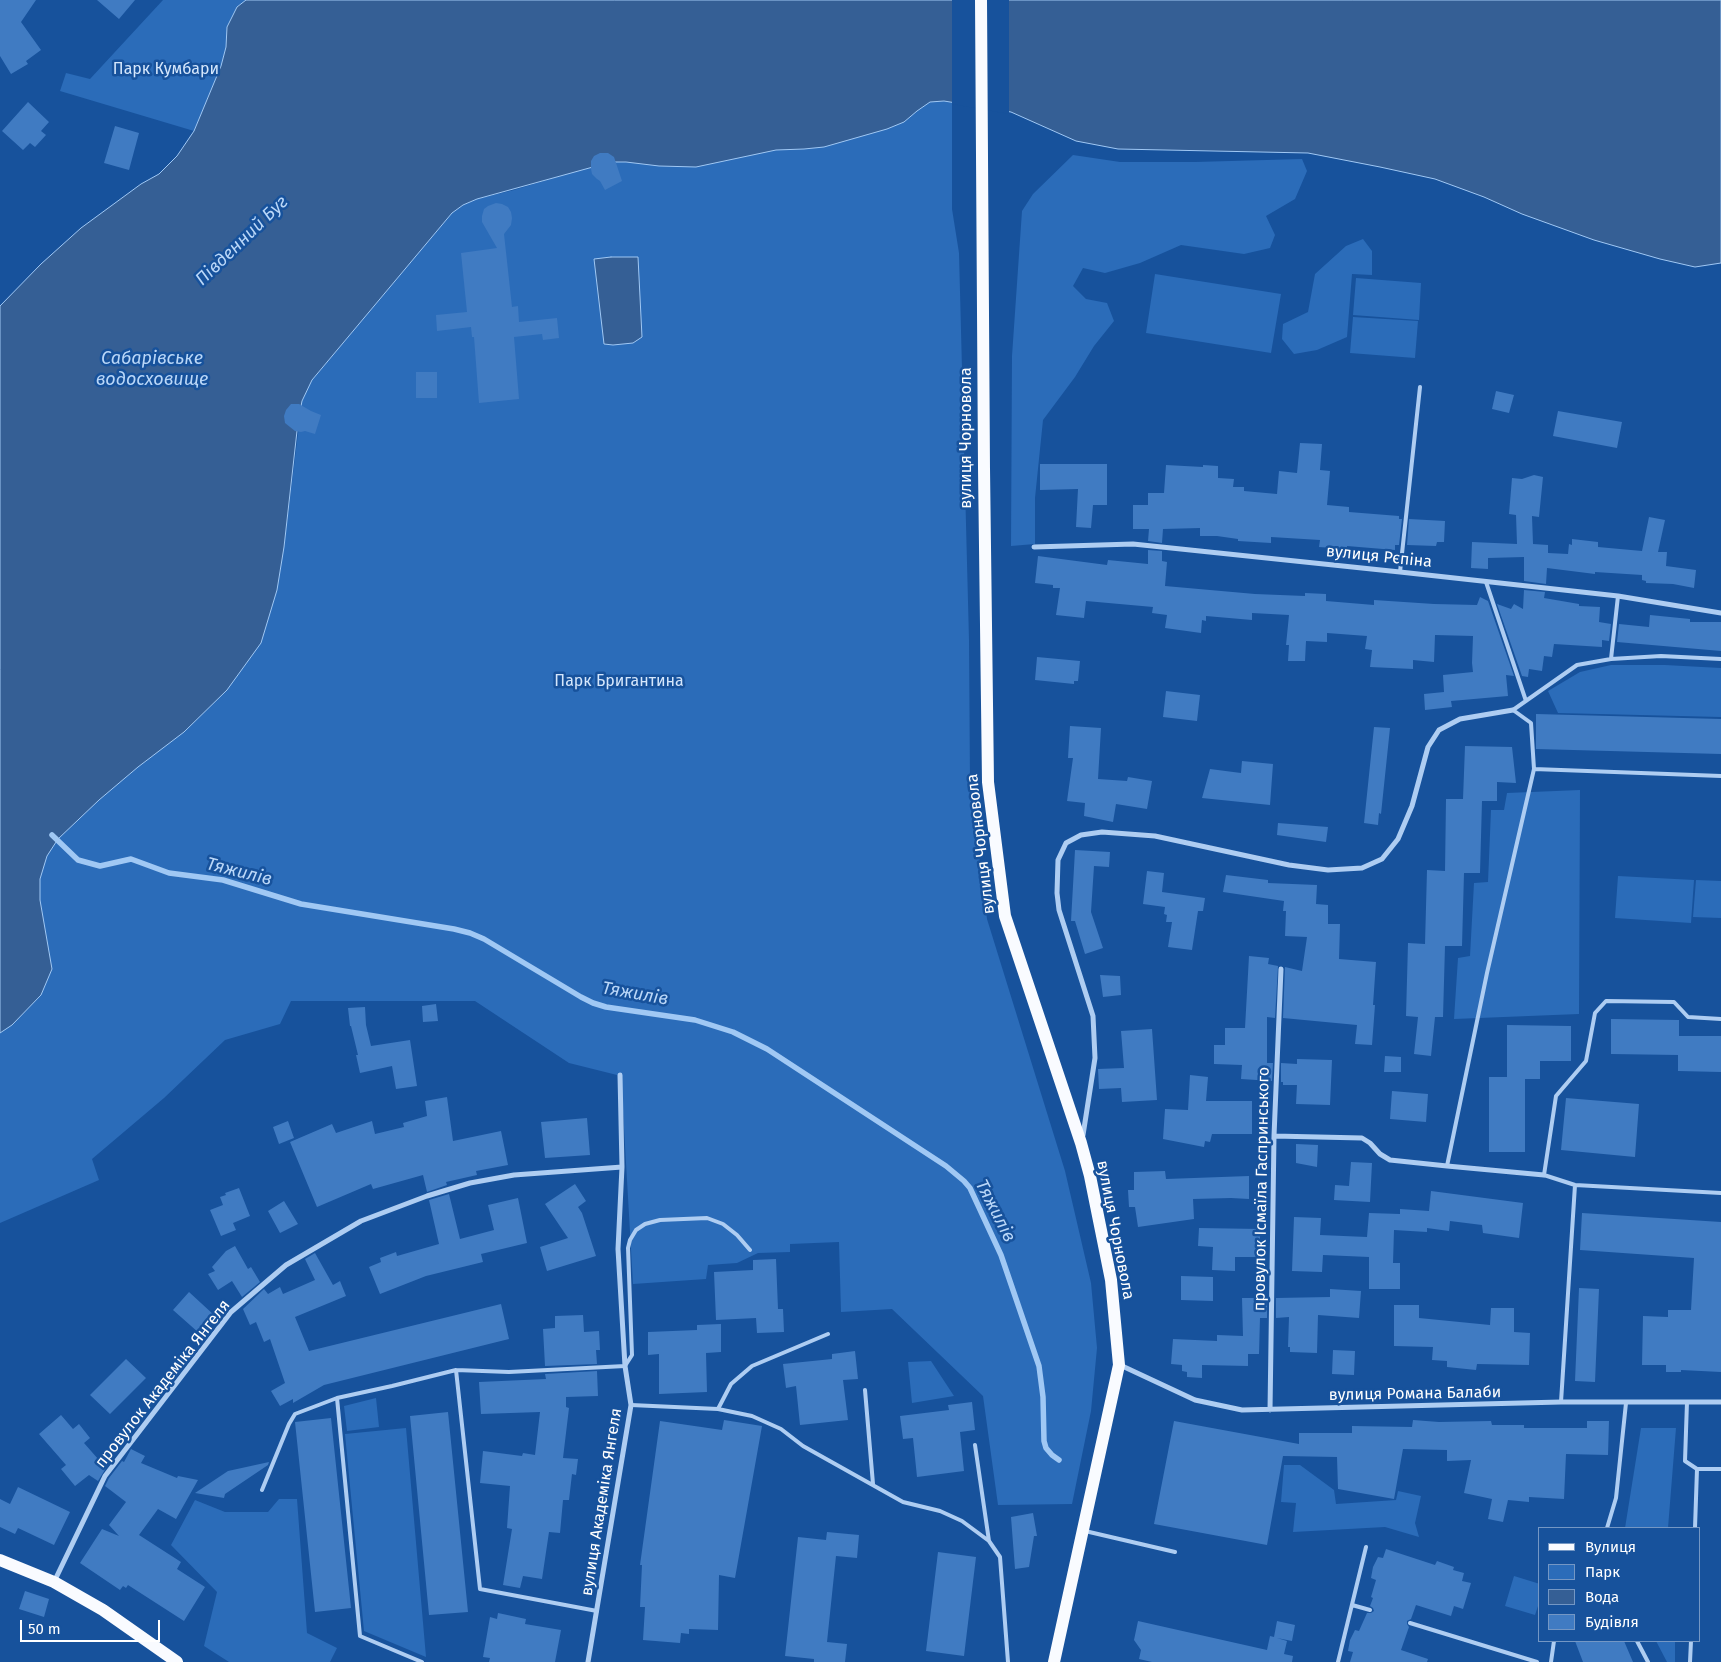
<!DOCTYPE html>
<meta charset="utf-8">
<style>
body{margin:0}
#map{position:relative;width:1721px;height:1662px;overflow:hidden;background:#17529c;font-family:"Fira Sans",sans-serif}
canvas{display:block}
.legend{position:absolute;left:1538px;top:1527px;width:162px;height:115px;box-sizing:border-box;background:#17529c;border:1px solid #7497c4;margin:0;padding:6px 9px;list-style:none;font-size:15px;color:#fff}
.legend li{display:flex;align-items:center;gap:10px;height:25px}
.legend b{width:25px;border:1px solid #7497c4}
.scale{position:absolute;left:20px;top:1620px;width:140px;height:22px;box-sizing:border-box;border:2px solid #fff;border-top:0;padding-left:6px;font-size:15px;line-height:18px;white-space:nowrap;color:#fff;-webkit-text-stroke:4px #17529c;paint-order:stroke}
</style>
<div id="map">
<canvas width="1721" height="1662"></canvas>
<ul class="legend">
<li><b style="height:6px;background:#f9fbff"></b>Вулиця</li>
<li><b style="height:14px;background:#2b6cb9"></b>Парк</li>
<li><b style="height:14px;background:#355f95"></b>Вода</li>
<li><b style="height:14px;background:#407bc2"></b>Будівля</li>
</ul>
<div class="scale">50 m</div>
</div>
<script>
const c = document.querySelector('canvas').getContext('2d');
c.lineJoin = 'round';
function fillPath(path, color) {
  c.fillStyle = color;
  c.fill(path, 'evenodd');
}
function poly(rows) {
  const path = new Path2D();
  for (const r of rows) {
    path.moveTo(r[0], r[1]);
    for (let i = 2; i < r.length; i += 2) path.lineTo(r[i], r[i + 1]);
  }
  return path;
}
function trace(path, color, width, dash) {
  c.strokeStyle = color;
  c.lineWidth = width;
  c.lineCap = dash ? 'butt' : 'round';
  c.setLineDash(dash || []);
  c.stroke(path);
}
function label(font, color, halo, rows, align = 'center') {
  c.font = font + ' "Fira Sans",sans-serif';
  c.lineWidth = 5;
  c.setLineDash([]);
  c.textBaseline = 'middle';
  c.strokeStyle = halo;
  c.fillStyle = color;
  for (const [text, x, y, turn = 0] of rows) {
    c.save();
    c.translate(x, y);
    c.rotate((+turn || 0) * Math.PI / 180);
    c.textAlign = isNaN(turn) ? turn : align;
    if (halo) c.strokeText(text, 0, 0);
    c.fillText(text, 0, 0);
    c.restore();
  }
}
const green = poly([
 [163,0,246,0,237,7,227,27,226,47,221,66,194,131,60,91,66,73,90,79],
 [952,17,952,209,959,253,969,640,970,784,987,919,1065,1171,1091,1283,1097,1348,1091,1411,1072,1504,998,1505,983,1396,892,1309,841,1312,839,1242,790,1244,790,1252,758,1253,737,1263,708,1265,706,1279,633,1284,621,1076,569,1063,475,1001,291,1001,280,1024,225,1040,164,1098,92,1159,99,1180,0,1223,0,1004,18,837,284,547,302,401,312,380,452,213,463,205,477,199,514,190,603,163],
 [1073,155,1120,162,1195,162,1302,159,1307,171,1295,199,1266,216,1275,235,1270,248,1244,254,1181,245,1140,263,1105,273,1083,268,1073,286,1086,299,1107,303,1114,321,1094,346,1075,377,1043,420,1035,498,1035,544,1011,546,1012,356,1022,211,1033,194],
 [1363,239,1372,251,1372,275,1352,274,1347,337,1317,350,1294,354,1282,339,1283,324,1308,312,1315,274,1346,246],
 [1155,274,1281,294,1271,353,1146,333],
 [1356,278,1421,283,1419,320,1353,315],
 [1353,317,1418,321,1415,358,1350,353],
 [1611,665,1665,665,1721,668,1721,717,1558,713,1548,691,1580,672],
 [1580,790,1579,1014,1454,1019,1458,958,1470,956,1474,883,1488,882,1491,810,1504,810,1507,793],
 [1618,876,1694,880,1691,923,1615,918],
 [1696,880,1721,881,1721,918,1693,917],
 [931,1361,954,1396,912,1403,908,1362],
 [376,1398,379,1427,347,1431,344,1406],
 [406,1428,426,1657,364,1631,345,1434],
 [1641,1428,1676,1428,1668,1528,1625,1528],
 [1284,1465,1300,1465,1334,1490,1336,1504,1396,1500,1398,1491,1421,1496,1415,1523,1419,1537,1385,1527,1293,1532,1296,1503,1281,1502],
 [279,1499,297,1499,307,1633,337,1648,330,1662,229,1662,204,1646,217,1592,171,1545,195,1500,225,1512,268,1512],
 [1514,1576,1540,1584,1540,1600,1535,1615,1505,1606],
 [1656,1641,1675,1641,1675,1662,1667,1662]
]);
const water = poly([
 [246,0,1721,0,1721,263,1695,267,1660,259,1594,240,1522,214,1484,197,1435,179,1380,167,1308,153,1118,149,1076,141,1011,112,944,101,930,102,917,111,904,122,887,129,824,147,804,149,776,150,696,167,659,166,626,162,611,162,477,199,463,205,452,213,312,380,302,401,298,422,284,547,277,590,261,643,227,690,184,732,138,767,99,800,58,839,47,856,40,879,40,900,52,969,41,995,12,1025,0,1033,0,306,41,264,81,228,141,184,159,174,177,156,194,131,221,66,226,47,227,27,237,7,246,0],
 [611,257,638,257,642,337,633,343,613,345,604,344,594,259,611,257]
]);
const pier = poly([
 [952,0,1009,0,1009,114,952,104]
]);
const stream = poly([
 [52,835,78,860,100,866,131,859,169,873,223,880,301,904,454,929,470,933,484,939,581,997,593,1003,606,1007,695,1020,733,1032,767,1049,946,1166,964,1181,970,1188,1001,1255,1039,1366,1043,1397,1044,1441,1046,1448,1052,1455,1059,1460]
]);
const building = poly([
 [0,0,36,0,21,22,41,50,26,61,28,64,11,74,0,56],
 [97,0,135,0,119,19],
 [28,102,49,122,41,131,46,135,35,147,30,143,23,150,2,131],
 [115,126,139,133,129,170,104,163],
 [600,153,608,153,614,157,622,181,605,190,600,181,597,179,592,174,591,169,591,161,594,156],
 [496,203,502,204,508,207,511,212,512,218,511,225,504,234,512,307,518,306,519,322,557,318,559,338,543,340,542,334,514,337,519,399,479,403,474,337,472,337,471,327,437,331,436,315,467,312,461,253,497,248,482,222,482,216,484,209,488,206],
 [416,372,437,372,437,398,416,398],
 [1496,391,1514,395,1509,413,1492,409],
 [291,404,299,404,311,411,321,415,315,434,305,431,301,432,295,431,285,423,284,416,286,410],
 [1558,411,1622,422,1617,448,1553,436],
 [1300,443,1322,444,1320,470,1330,471,1327,505,1349,507,1349,512,1399,516,1399,519,1402,519,1399,545,1395,545,1395,550,1347,546,1347,549,1319,547,1320,540,1271,537,1271,543,1238,541,1238,539,1217,536,1200,536,1200,528,1163,529,1162,543,1148,541,1149,529,1133,529,1133,505,1148,505,1148,493,1164,493,1166,465,1203,467,1203,465,1218,466,1218,478,1234,479,1233,487,1244,487,1244,491,1277,494,1279,471,1297,473],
 [1040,464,1107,464,1107,505,1093,505,1091,528,1076,527,1078,489,1040,490],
 [1534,475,1543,477,1539,517,1532,516,1533,544,1548,545,1548,553,1568,554,1569,544,1572,545,1572,539,1598,542,1598,547,1642,551,1649,517,1665,520,1658,552,1667,552,1666,566,1696,570,1694,588,1673,584,1646,583,1646,581,1642,580,1642,575,1595,572,1595,574,1547,568,1546,584,1524,581,1524,557,1488,558,1488,569,1471,568,1472,542,1517,544,1516,515,1509,514,1512,478,1522,479],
 [1409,519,1445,521,1444,542,1437,542,1436,546,1407,545],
 [1148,550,1162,551,1162,561,1167,562,1165,586,1255,594,1305,596,1305,593,1326,594,1326,601,1374,605,1374,600,1434,604,1477,605,1480,597,1488,601,1514,676,1506,675,1508,696,1451,701,1452,707,1425,710,1424,694,1444,692,1443,675,1473,672,1472,663,1473,636,1435,635,1434,662,1413,660,1413,669,1370,667,1372,650,1365,649,1367,636,1327,633,1327,642,1306,641,1305,661,1288,661,1289,645,1286,645,1289,615,1252,613,1252,620,1206,616,1206,621,1202,620,1201,633,1165,628,1167,615,1152,613,1153,607,1086,601,1084,618,1056,615,1060,588,1053,588,1053,585,1035,583,1038,556,1107,565,1108,560,1148,564],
 [1524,590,1545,592,1544,598,1579,604,1579,606,1600,607,1599,622,1611,624,1609,641,1602,640,1602,647,1554,644,1552,657,1544,656,1542,671,1529,669,1528,677,1522,676,1497,604,1511,609,1514,604,1523,609],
 [1650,615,1690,619,1690,622,1721,622,1721,651,1617,642,1619,624,1649,627],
 [1037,657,1080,661,1078,681,1074,681,1074,684,1035,680],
 [1166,691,1200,695,1197,721,1163,717],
 [1536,714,1721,719,1721,754,1536,749],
 [1070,726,1101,728,1098,779,1127,781,1128,777,1152,781,1147,809,1116,804,1113,822,1084,816,1085,803,1067,801,1073,758,1068,758],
 [1374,727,1390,728,1381,814,1379,813,1378,825,1364,823],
 [1465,746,1512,747,1516,783,1497,782,1497,801,1482,801,1480,873,1464,873,1462,946,1445,946,1443,1017,1435,1017,1431,1056,1414,1054,1418,1017,1406,1016,1408,943,1425,944,1427,870,1445,871,1446,799,1463,799],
 [1242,761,1273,764,1270,805,1202,798,1210,769,1241,773],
 [1278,823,1328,827,1326,842,1277,835],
 [1075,850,1110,852,1109,867,1094,866,1091,912,1103,948,1085,954,1075,921,1071,921],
 [1147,871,1164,873,1162,892,1205,898,1203,911,1198,911,1192,950,1168,947,1172,922,1166,922,1167,915,1164,914,1165,907,1143,904],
 [1226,875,1268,880,1268,883,1317,885,1316,904,1328,905,1328,924,1340,924,1339,959,1376,962,1373,1005,1375,1005,1372,1045,1355,1044,1357,1025,1283,1018,1285,967,1302,971,1307,937,1285,936,1286,911,1283,911,1284,901,1223,892],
 [1249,956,1269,958,1268,964,1278,966,1275,1018,1267,1017,1267,1063,1273,1063,1272,1081,1241,1079,1242,1065,1214,1064,1214,1045,1225,1045,1225,1028,1245,1028],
 [1100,975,1120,976,1121,995,1103,997],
 [436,1004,438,1021,423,1022,422,1006],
 [365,1007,366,1025,371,1046,410,1040,417,1086,396,1089,392,1066,360,1073,356,1055,358,1055,351,1026,350,1026,348,1008],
 [1611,1019,1679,1020,1679,1036,1721,1036,1721,1072,1678,1071,1678,1055,1611,1054],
 [1507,1025,1571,1026,1571,1061,1540,1061,1540,1079,1525,1079,1525,1152,1489,1152,1489,1077,1507,1077],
 [1152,1029,1157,1100,1122,1102,1121,1088,1099,1089,1098,1069,1124,1068,1121,1031],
 [1385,1056,1401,1057,1401,1072,1384,1072],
 [1297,1059,1332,1060,1330,1105,1296,1104,1297,1085,1283,1085,1283,1082,1281,1082,1281,1063,1297,1064],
 [1190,1075,1208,1077,1206,1101,1252,1101,1252,1134,1212,1134,1210,1142,1205,1141,1204,1147,1163,1139,1165,1109,1188,1110],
 [1392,1091,1428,1094,1426,1122,1390,1119],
 [447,1097,453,1141,501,1131,508,1165,476,1171,477,1175,446,1182,447,1185,427,1192,423,1175,373,1189,371,1184,317,1207,290,1142,332,1124,336,1133,372,1121,375,1134,404,1127,403,1123,427,1116,425,1101],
 [1566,1098,1639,1104,1635,1157,1561,1150],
 [587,1118,590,1155,545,1158,541,1122],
 [288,1121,294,1138,279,1144,273,1127],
 [1296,1144,1318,1145,1317,1167,1296,1163],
 [1351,1162,1372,1163,1370,1202,1334,1200,1335,1185,1349,1186],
 [1165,1171,1166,1179,1249,1176,1249,1199,1231,1198,1193,1199,1194,1219,1138,1227,1135,1207,1129,1207,1128,1190,1134,1190,1134,1172],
 [575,1184,586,1201,578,1207,582,1213,596,1256,547,1271,540,1247,568,1238,545,1204],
 [239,1188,250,1216,233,1223,236,1230,221,1236,210,1210,223,1205,220,1197,226,1195,225,1193],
 [1431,1191,1523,1203,1519,1238,1483,1233,1482,1225,1450,1221,1449,1231,1427,1228,1427,1232,1394,1230,1393,1263,1400,1263,1400,1289,1369,1289,1369,1257,1323,1255,1322,1272,1292,1271,1294,1217,1321,1218,1320,1235,1367,1237,1369,1213,1400,1214,1400,1209,1429,1211],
 [449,1194,460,1239,494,1230,488,1205,518,1198,527,1243,481,1254,483,1262,426,1276,380,1294,369,1267,381,1262,380,1258,396,1252,397,1256,439,1244,429,1200],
 [284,1201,298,1224,280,1233,268,1211],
 [1582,1213,1721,1222,1721,1372,1681,1370,1681,1372,1666,1372,1666,1365,1642,1365,1643,1316,1668,1317,1668,1310,1691,1310,1694,1258,1580,1250],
 [1199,1228,1260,1229,1260,1257,1235,1257,1235,1271,1212,1270,1213,1247,1198,1246],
 [235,1246,248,1269,251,1267,260,1282,242,1297,232,1281,218,1290,208,1274,215,1271,212,1267,226,1251],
 [315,1253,333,1285,340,1281,346,1296,295,1317,309,1351,501,1304,509,1339,324,1385,293,1403,293,1399,280,1406,271,1391,285,1383,270,1339,264,1342,256,1322,250,1325,243,1309,264,1289,268,1294,280,1287,283,1294,315,1280,305,1259],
 [776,1259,778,1309,783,1309,784,1332,757,1333,756,1318,716,1320,714,1272,753,1270,753,1260],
 [1181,1276,1213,1277,1213,1301,1181,1300],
 [1579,1288,1599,1289,1595,1382,1575,1381],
 [1330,1289,1361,1291,1359,1318,1318,1315,1317,1353,1290,1352,1290,1347,1288,1347,1289,1317,1276,1318,1276,1298,1330,1297],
 [189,1292,214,1315,199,1333,173,1310],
 [1242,1298,1267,1298,1267,1318,1260,1318,1259,1354,1248,1354,1248,1366,1202,1365,1202,1378,1187,1377,1187,1372,1182,1371,1182,1365,1171,1364,1173,1339,1217,1341,1217,1335,1243,1336],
 [1394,1305,1419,1305,1419,1318,1490,1325,1491,1308,1514,1308,1514,1332,1530,1333,1529,1365,1477,1364,1476,1370,1447,1367,1447,1361,1432,1360,1433,1347,1394,1346],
 [583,1315,584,1332,599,1331,600,1350,596,1350,597,1364,545,1366,543,1329,555,1328,555,1316],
 [721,1324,721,1352,706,1353,707,1392,659,1394,659,1354,648,1355,648,1332,697,1330,697,1325],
 [1333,1350,1355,1351,1354,1375,1332,1374],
 [855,1351,858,1379,843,1380,848,1420,800,1425,796,1386,786,1388,783,1364,832,1359,832,1354],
 [126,1359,146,1378,110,1414,90,1395],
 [597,1371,598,1396,566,1397,566,1407,569,1408,563,1458,578,1459,576,1475,572,1474,569,1500,563,1500,560,1533,549,1532,542,1579,523,1576,520,1588,503,1585,512,1529,507,1528,510,1486,480,1483,483,1451,522,1456,523,1453,535,1455,540,1412,481,1414,479,1382,546,1379,545,1374],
 [972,1402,975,1430,960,1432,964,1471,917,1477,913,1438,903,1439,900,1416,949,1410,948,1405],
 [448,1412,468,1612,429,1615,410,1416],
 [61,1415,73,1429,79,1424,90,1438,84,1443,106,1468,98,1481,89,1475,75,1486,61,1469,66,1465,39,1434],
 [331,1418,351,1608,315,1612,295,1422],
 [724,1420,762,1426,735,1578,719,1575,718,1630,689,1629,689,1634,681,1633,680,1643,643,1640,645,1607,640,1607,642,1565,640,1565,660,1421,722,1430],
 [1413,1420,1439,1422,1491,1421,1492,1425,1524,1425,1524,1428,1587,1428,1587,1421,1609,1421,1608,1455,1566,1454,1564,1499,1529,1497,1529,1502,1508,1500,1503,1522,1488,1519,1492,1499,1464,1493,1471,1460,1447,1461,1447,1450,1403,1449,1394,1499,1338,1489,1337,1457,1283,1456,1267,1545,1154,1524,1174,1421,1299,1444,1299,1433,1352,1433,1352,1426,1412,1427],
 [131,1449,145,1456,141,1463,177,1478,178,1476,198,1480,176,1519,158,1509,139,1535,181,1562,177,1569,205,1587,184,1621,128,1585,126,1588,123,1586,120,1590,80,1563,102,1529,119,1536,109,1525,126,1502,105,1486,109,1478,122,1461,124,1462],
 [269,1462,268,1465,225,1494,224,1498,195,1493,228,1471],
 [18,1487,70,1512,54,1545,18,1528,15,1534,0,1527,0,1499,10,1504],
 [1033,1513,1037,1536,1034,1536,1029,1567,1015,1569,1011,1517],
 [827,1532,859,1535,857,1558,836,1556,827,1642,847,1644,845,1662,814,1662,814,1659,785,1656,798,1537,826,1540],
 [1386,1549,1435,1565,1437,1561,1454,1567,1453,1570,1464,1573,1462,1581,1471,1583,1463,1609,1454,1606,1451,1616,1416,1605,1411,1619,1407,1621,1407,1624,1409,1627,1401,1650,1428,1659,1427,1662,1350,1662,1353,1652,1348,1651,1350,1640,1355,1630,1359,1631,1367,1613,1371,1613,1374,1611,1373,1608,1370,1606,1373,1598,1371,1597,1376,1580,1371,1578,1373,1567,1378,1557,1383,1558],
 [938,1552,976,1557,964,1656,926,1651],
 [25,1591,49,1599,44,1617,19,1609],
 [498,1613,526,1619,525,1624,561,1630,555,1662,489,1662,490,1658,483,1657,490,1617,497,1619],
 [1138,1621,1267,1650,1270,1636,1274,1637,1277,1621,1295,1625,1292,1641,1277,1638,1287,1641,1284,1654,1293,1656,1292,1662,1152,1662,1139,1659,1141,1650,1134,1640],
 [1575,1641,1624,1641,1633,1662,1583,1662]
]);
const service = poly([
 [1400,572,1420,387],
 [1486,582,1526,701],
 [1611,659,1618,596],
 [1534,769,1531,723,1513,710,1577,665,1611,659,1661,656,1721,659],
 [1721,1019,1688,1017,1674,1002,1606,1001,1595,1013,1586,1061,1556,1096,1544,1175,1575,1185,1721,1193],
 [1447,1166,1487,973,1534,769,1721,776],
 [456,1370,480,1589,597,1611],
 [865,1390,873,1484],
 [1561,1402,1575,1185],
 [1687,1402,1685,1461,1697,1469],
 [631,1405,718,1409,731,1384,752,1366,828,1334],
 [718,1409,752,1416,781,1429,803,1446,903,1502,940,1511,962,1521,989,1541,1000,1557,1008,1662],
 [975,1445,989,1541],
 [262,1490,289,1424,295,1414,337,1398],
 [1607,1528,1616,1498,1626,1403],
 [1695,1528,1697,1469,1721,1469],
 [1085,1531,1175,1552],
 [1352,1605,1370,1610],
 [1410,1623,1537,1662],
 [1637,1641,1648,1662],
 [422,1662,360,1636,337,1398,392,1386,456,1370,509,1372,625,1366,632,1355,628,1248,630,1240,636,1230,645,1224,660,1220,707,1218,723,1224,737,1235,750,1250],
 [1338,1662,1366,1547],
 [1551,1662,1554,1641],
 [1690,1662,1691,1641]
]);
const minor = poly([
 [1034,547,1133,544,1400,572,1618,596,1721,613],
 [1083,1135,1095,1058,1093,1016,1059,910,1057,893,1058,860,1066,843,1081,835,1102,832,1155,836,1289,865,1328,870,1362,868,1382,859,1398,839,1412,806,1428,747,1439,730,1460,719,1513,710],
 [1274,1136,1362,1138,1370,1143,1380,1154,1390,1160,1447,1166,1544,1175],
 [1120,1365,1195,1400,1242,1410,1561,1402,1721,1402],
 [1270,1410,1274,1136,1281,969],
 [54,1582,105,1476,231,1312,286,1265,361,1221,427,1196,470,1183,514,1175,622,1167],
 [588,1662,631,1405,625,1366,618,1249,622,1167,620,1075]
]);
const primary = poly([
 [981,0,984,468,988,782,1005,916,1081,1143,1090,1176,1111,1280,1119,1365,1054,1662],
 [0,1560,54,1582,103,1610,177,1662]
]);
const parkNames = [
 ["Парк Кумбари",166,70],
 ["Парк Бригантина",619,682]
];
const streetNames = [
 ["вулиця Чорновола",967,438,-90],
 ["вулиця Рєпіна",1379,557,6],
 ["вулиця Чорновола",981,844,-97],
 ["провулок Ісмаїла Гаспринського",1262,1189,-89],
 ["вулиця Чорновола",1115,1230,79],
 ["провулок Академіка Янгеля",163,1384,-52],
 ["вулиця Романа Балаби",1415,1394,-1],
 ["вулиця Академіка Янгеля",602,1502,-81]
];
const waterNames = [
 ["Південний Буг",242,241,-44],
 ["Сабарівське",152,359],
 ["водосховище",152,380],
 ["Тяжилів",239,872,14],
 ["Тяжилів",635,994,10],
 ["Тяжилів",995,1211,63]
];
fillPath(green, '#2b6cb9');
fillPath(water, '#355f95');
trace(water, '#a0c8f4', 1);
fillPath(pier, '#17529c');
trace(stream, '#a0c8f4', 5.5);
fillPath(building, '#407bc2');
trace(service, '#aecdf2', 4);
trace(minor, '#aecdf2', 5);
trace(primary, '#f9fbff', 12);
label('16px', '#d5e7fc', '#17529c', parkNames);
label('16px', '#fff', '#17529c', streetNames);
label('italic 18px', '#bad7f8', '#17529c', waterNames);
</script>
